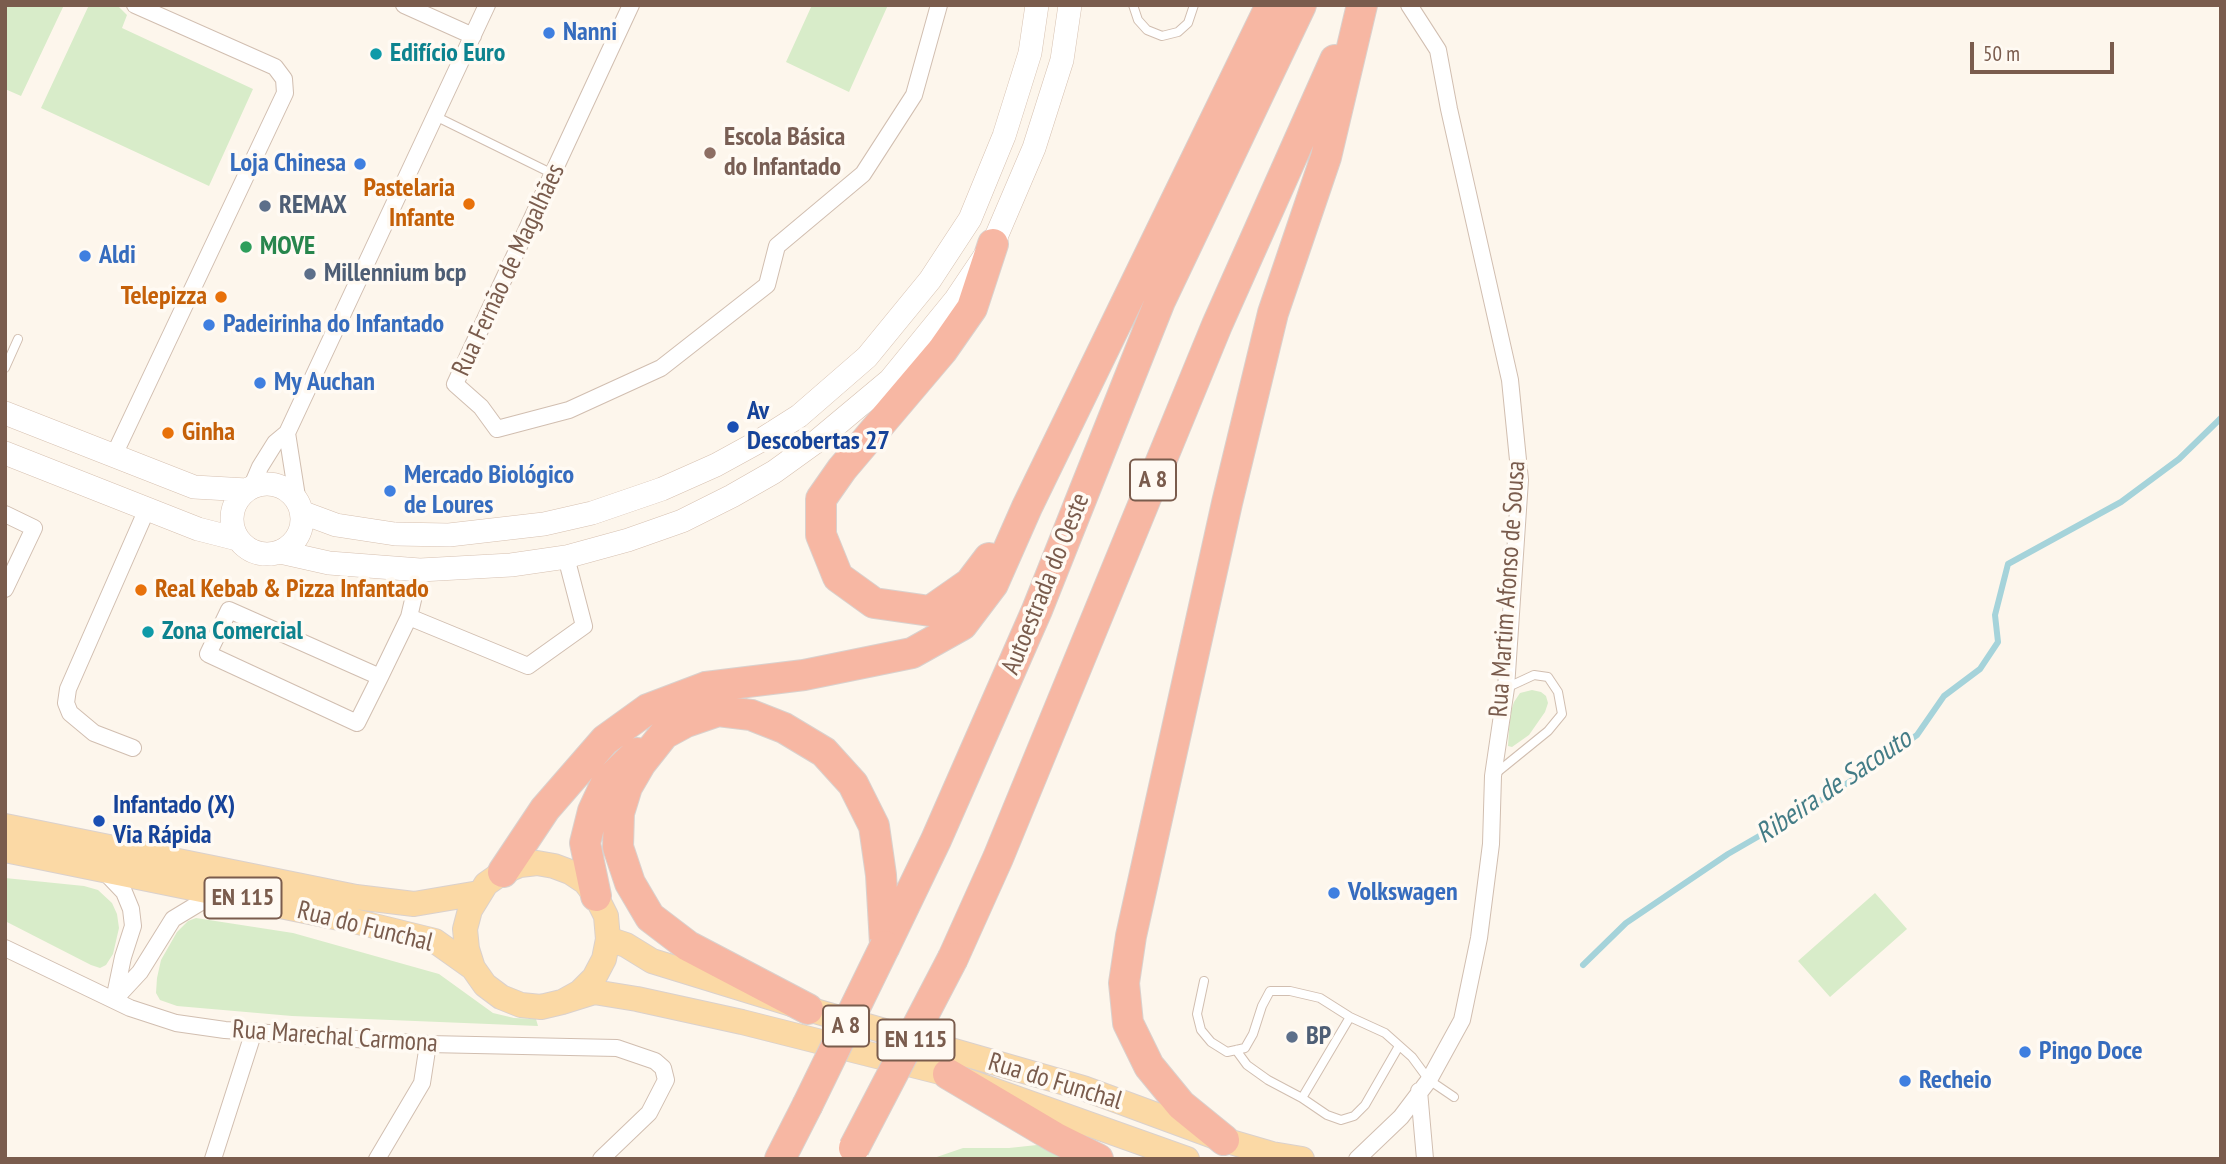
<!DOCTYPE html>
<meta charset="utf-8">
<style>
body{margin:0}
#map{position:relative;width:2226px;height:1164px;overflow:hidden;background:#fdf6ec;font-family:"PT Sans Narrow",sans-serif}
canvas{display:block}
.frame{position:absolute;inset:0;border:7px solid #7a5c4d;pointer-events:none}
.scale{position:absolute;left:1970px;top:42px;width:144px;height:32px;box-sizing:border-box;border:4px solid #7a5c4d;border-top:0;padding-left:9px;font-size:21px;line-height:24px;white-space:nowrap;color:#7a5c4d;-webkit-text-stroke:5px #fffaf3;paint-order:stroke}
</style>
<div id="map">
<canvas width="2226" height="1164"></canvas>
<div class="frame"></div>
<div class="scale">50 m</div>
</div>
<script>
const c = document.querySelector('canvas').getContext('2d');
c.lineJoin = 'round';
function fillPath(path, color) {
  c.fillStyle = color;
  c.fill(path, 'evenodd');
}
function poly(rows) {
  const path = new Path2D();
  for (const r of rows) {
    if (r.length === 3) {
      path.moveTo(r[0] + r[2], r[1]);
      path.arc(r[0], r[1], r[2], 0, 2 * Math.PI);
      continue;
    }
    path.moveTo(r[0], r[1]);
    for (let i = 2; i < r.length; i += 2) path.lineTo(r[i], r[i + 1]);
  }
  return path;
}
function trace(path, color, width, dash) {
  c.strokeStyle = color;
  c.lineWidth = width;
  c.lineCap = dash ? 'butt' : 'round';
  c.setLineDash(dash || []);
  c.stroke(path);
}
function label(font, color, halo, rows, align = 'center') {
  c.font = font + ' "PT Sans Narrow",sans-serif';
  c.lineWidth = 7;
  c.setLineDash([]);
  c.textBaseline = 'middle';
  c.strokeStyle = halo;
  c.fillStyle = color;
  for (const [text, x, y, turn = 0] of rows) {
    c.save();
    c.translate(x, y);
    c.rotate((+turn || 0) * Math.PI / 180);
    c.textAlign = isNaN(turn) ? turn : align;
    if (halo) c.strokeText(text, 0, 0);
    c.fillText(text, 0, 0);
    c.restore();
  }
}
const green = poly([
 [5,5,64,5,21,96,5,89],
 [89,5,117,5,127,15,122,28,253,89,209,186,41,108],
 [812,5,888,5,849,92,786,62],
 [1532,690,1541,692,1546,696,1548,703,1545,712,1529,735,1512,747,1508,746,1510,714,1514,702,1520,693],
 [5,878,84,886,98,890,112,903,117,914,119,928,113,954,106,965,100,968,91,965,5,921],
 [1875,893,1907,929,1830,997,1798,961],
 [196,918,293,933,439,974,493,1013,514,1018,536,1019,538,1026,292,1016,177,1006,160,1000,156,993,157,978,161,960,177,932,188,921],
 [1065,1142,1090,1159,931,1159,963,1148,1009,1148]
]);
const stream = poly([
 [1583,965,1626,923,1728,854,1818,802,1874,766,1917,735,1944,696,1980,669,1998,642,1995,615,2008,564,2121,502,2179,459,2221,418]
]);
const service = poly([
 [1133,5,1138,20,1147,30,1162,36,1178,32,1188,23,1194,5],
 [435,116,553,174],
 [5,368,18,339],
 [1495,774,1548,731,1562,714,1558,692,1548,677,1534,675,1506,688],
 [1204,981,1197,1014,1201,1030,1211,1042,1227,1052,1245,1048,1253,1034,1262,1006,1270,991,1290,991,1320,998,1350,1017,1385,1033,1412,1057,1429,1080,1454,1097],
 [1236,1050,1247,1065,1268,1080,1302,1098,1327,1115,1341,1120,1354,1116,1365,1105,1399,1046],
 [1302,1098,1350,1017]
]);
const minor = poly([
 [404,5,473,36],
 [631,5,455,384,481,407,497,429,569,410,661,368,767,285,777,246,863,174,914,95,939,5],
 [287,433,298,503],
 [114,455,285,93,284,79,275,67,135,5],
 [251,488,260,467,275,443,287,433,487,5],
 [5,514,34,528,5,589],
 [409,617,528,666,584,626,566,557],
 [380,677,229,610,208,654,357,723,380,677,409,617,420,570],
 [133,748,94,733,70,713,66,703,68,689,147,509],
 [104,871,124,892,131,909,133,926,123,957,114,1000,140,972,173,919,216,893],
 [5,948,130,1008,176,1023,225,1030,428,1044,617,1048,655,1061,663,1068,666,1080,649,1113,601,1159],
 [1419,1091,1425,1159],
 [213,1159,254,1031],
 [377,1159,422,1083,428,1044],
 [1357,1159,1401,1117,1429,1080,1462,1020,1479,938,1491,844,1493,776,1506,688,1520,480,1510,380,1449,109,1438,50,1409,5]
]);
const secondary = poly([
 [5,413,194,487,247,490],
 [5,453,198,529,237,539],
 [267,519,35],
 [301,512,336,525,395,534,449,535,544,524,592,513,662,489,716,465,758,442,799,416,867,357,930,280,970,219,1004,136,1030,53,1037,5],
 [280,552,329,563,420,570,511,565,566,557,628,540,682,521,732,496,774,472,817,441,890,380,956,299,993,244,1034,148,1062,60,1070,5]
]);
const primary = poly([
 [5,826,356,897,414,904,479,893],
 [5,850,354,921,435,941,473,968],
 [608,939,626,945,652,961,808,1009,1083,1088,1224,1140,1272,1154,1302,1159],
 [562,1002,580,992,594,978,604,959,608,939,606,916,596,896,585,882,570,872,554,866,537,863,520,865,503,872,486,884,470,910,465,929,467,949,473,968,485,985,501,997,521,1005,541,1007,562,1002,594,992,637,999,742,1022,948,1074,1187,1159]
]);
const motorway = poly([
 [989,558,970,583,930,611,874,603,838,577,821,535,821,499,842,469,942,351,972,308,993,244],
 [503,872,545,809,605,740,648,709,706,687,804,675,912,653,962,625,993,584,1027,507,1271,5],
 [596,896,585,843,593,811,606,783,637,753],
 [885,946,936,840,1037,610,1160,301,1301,5],
 [953,958,998,858,1217,325,1335,60],
 [808,1009,688,946,650,917,630,883,618,847,619,813,627,787,641,763,664,734,686,722,718,711,751,715,784,728,824,752,853,784,874,826,881,875,885,944],
 [948,1074,1056,1138,1098,1159],
 [1224,1140,1181,1105,1149,1066,1128,1023,1124,983,1131,936,1227,503,1273,313,1326,157,1362,5],
 [780,1159,807,1106]
]);
const motorwayBridge = poly([
 [807,1106,885,946],
 [854,1148,953,958]
]);
const markers = [
 [549,33,7,"#3f7fe0"],
 [376,54,7,"#0f9aa8"],
 [710,153,7,"#8d6e63"],
 [360,164,7,"#3f7fe0"],
 [469,204,7,"#e8710a"],
 [265,206,7,"#5c6f8a"],
 [246,247,7,"#2e9e5b"],
 [85,256,7,"#3f7fe0"],
 [310,274,7,"#5c6f8a"],
 [221,297,7,"#e8710a"],
 [209,325,7,"#3f7fe0"],
 [260,383,7,"#3f7fe0"],
 [733,427,7,"#1a4fb4"],
 [168,433,7,"#e8710a"],
 [390,491,7,"#3f7fe0"],
 [141,590,7,"#e8710a"],
 [148,632,7,"#0f9aa8"],
 [99,821,7,"#1a4fb4"],
 [1334,893,7,"#3f7fe0"],
 [1292,1037,7,"#5c6f8a"],
 [2025,1052,7,"#3f7fe0"],
 [1905,1081,7,"#3f7fe0"]
];
const shields = [
 [1153,480,46],
 [243,898,77],
 [846,1026,46],
 [916,1040,77]
];
const shieldNames = [
 ["A 8",1153,480],
 ["EN 115",243,898],
 ["A 8",846,1026],
 ["EN 115",916,1040]
];
const shopNames = [
 ["Nanni",563,33],
 ["Loja Chinesa",346,164,"right"],
 ["Aldi",99,256],
 ["Padeirinha do Infantado",223,325],
 ["My Auchan",274,383],
 ["Mercado Biológico",404,476],
 ["de Loures",404,506],
 ["Volkswagen",1348,893],
 ["Pingo Doce",2039,1052],
 ["Recheio",1919,1081]
];
const cultureNames = [
 ["Edifício Euro",390,54],
 ["Zona Comercial",162,632]
];
const educationNames = [
 ["Escola Básica",724,138],
 ["do Infantado",724,168]
];
const foodNames = [
 ["Pastelaria",455,189],
 ["Infante",455,219],
 ["Telepizza",207,297],
 ["Ginha",182,433,"left"],
 ["Real Kebab & Pizza Infantado",155,590,"left"]
];
const serviceNames = [
 ["REMAX",279,206],
 ["Millennium bcp",324,274],
 ["BP",1306,1037]
];
const leisureNames = [
 ["MOVE",260,247]
];
const streetNames = [
 ["Rua Fernão de Magalhães",509,270,-65],
 ["Autoestrada do Oeste",1046,584,-68],
 ["Rua Martim Afonso de Sousa",1508,589,-86],
 ["Rua do Funchal",365,927,14],
 ["Rua Marechal Carmona",335,1037,4],
 ["Rua do Funchal",1055,1082,17]
];
const transitNames = [
 ["Av",747,412],
 ["Descobertas 27",747,442],
 ["Infantado (X)",113,806],
 ["Via Rápida",113,836]
];
const waterNames = [
 ["Ribeira de Sacouto",1834,787,-34]
];
fillPath(green, '#d8ecc9');
trace(stream, '#a5d3da', 6);
trace(service, '#d1beb0', 10);
trace(minor, '#d1beb0', 18);
trace(secondary, '#d6c0b0', 24);
trace(primary, '#dad1cd', 26);
trace(motorway, '#dad1cd', 32);
trace(service, '#fff', 8);
trace(minor, '#fff', 16);
trace(secondary, '#fff', 23);
trace(primary, '#fbd9a5', 24);
trace(motorway, '#f7b7a3', 30);
trace(motorwayBridge, '#dad1cd', 32, []);
trace(motorwayBridge, '#f7b7a3', 30);
for (const [x, y, r, color] of markers) {
  const dot = new Path2D();
  dot.arc(x, y, r, 0, 2 * Math.PI);
  c.fillStyle = color;
  c.fill(dot);
  trace(dot, '#fffaf3', 2.5);
}
for (const [x, y, w] of shields) {
  const box = new Path2D();
  box.roundRect(x - w / 2, y - 20.5, w, 41, 5);
  c.fillStyle = '#fffaf3';
  c.fill(box);
  trace(box, '#7a5c4d', 2);
}
label('bold 24px', '#7a5c4d', null, shieldNames);
label('bold 26px', '#366cbe', '#fffaf3', shopNames, 'left');
label('bold 26px', '#0d838f', '#fffaf3', cultureNames, 'left');
label('bold 26px', '#785e54', '#fffaf3', educationNames, 'left');
label('bold 26px', '#c56008', '#fffaf3', foodNames, 'right');
label('bold 26px', '#4e5e75', '#fffaf3', serviceNames, 'left');
label('bold 26px', '#27864d', '#fffaf3', leisureNames, 'left');
label('26px', '#7a5c4d', '#fffaf3', streetNames);
label('bold 26px', '#164399', '#fffaf3', transitNames, 'left');
label('italic 28px', '#437c86', '#fffaf3', waterNames);
</script>
